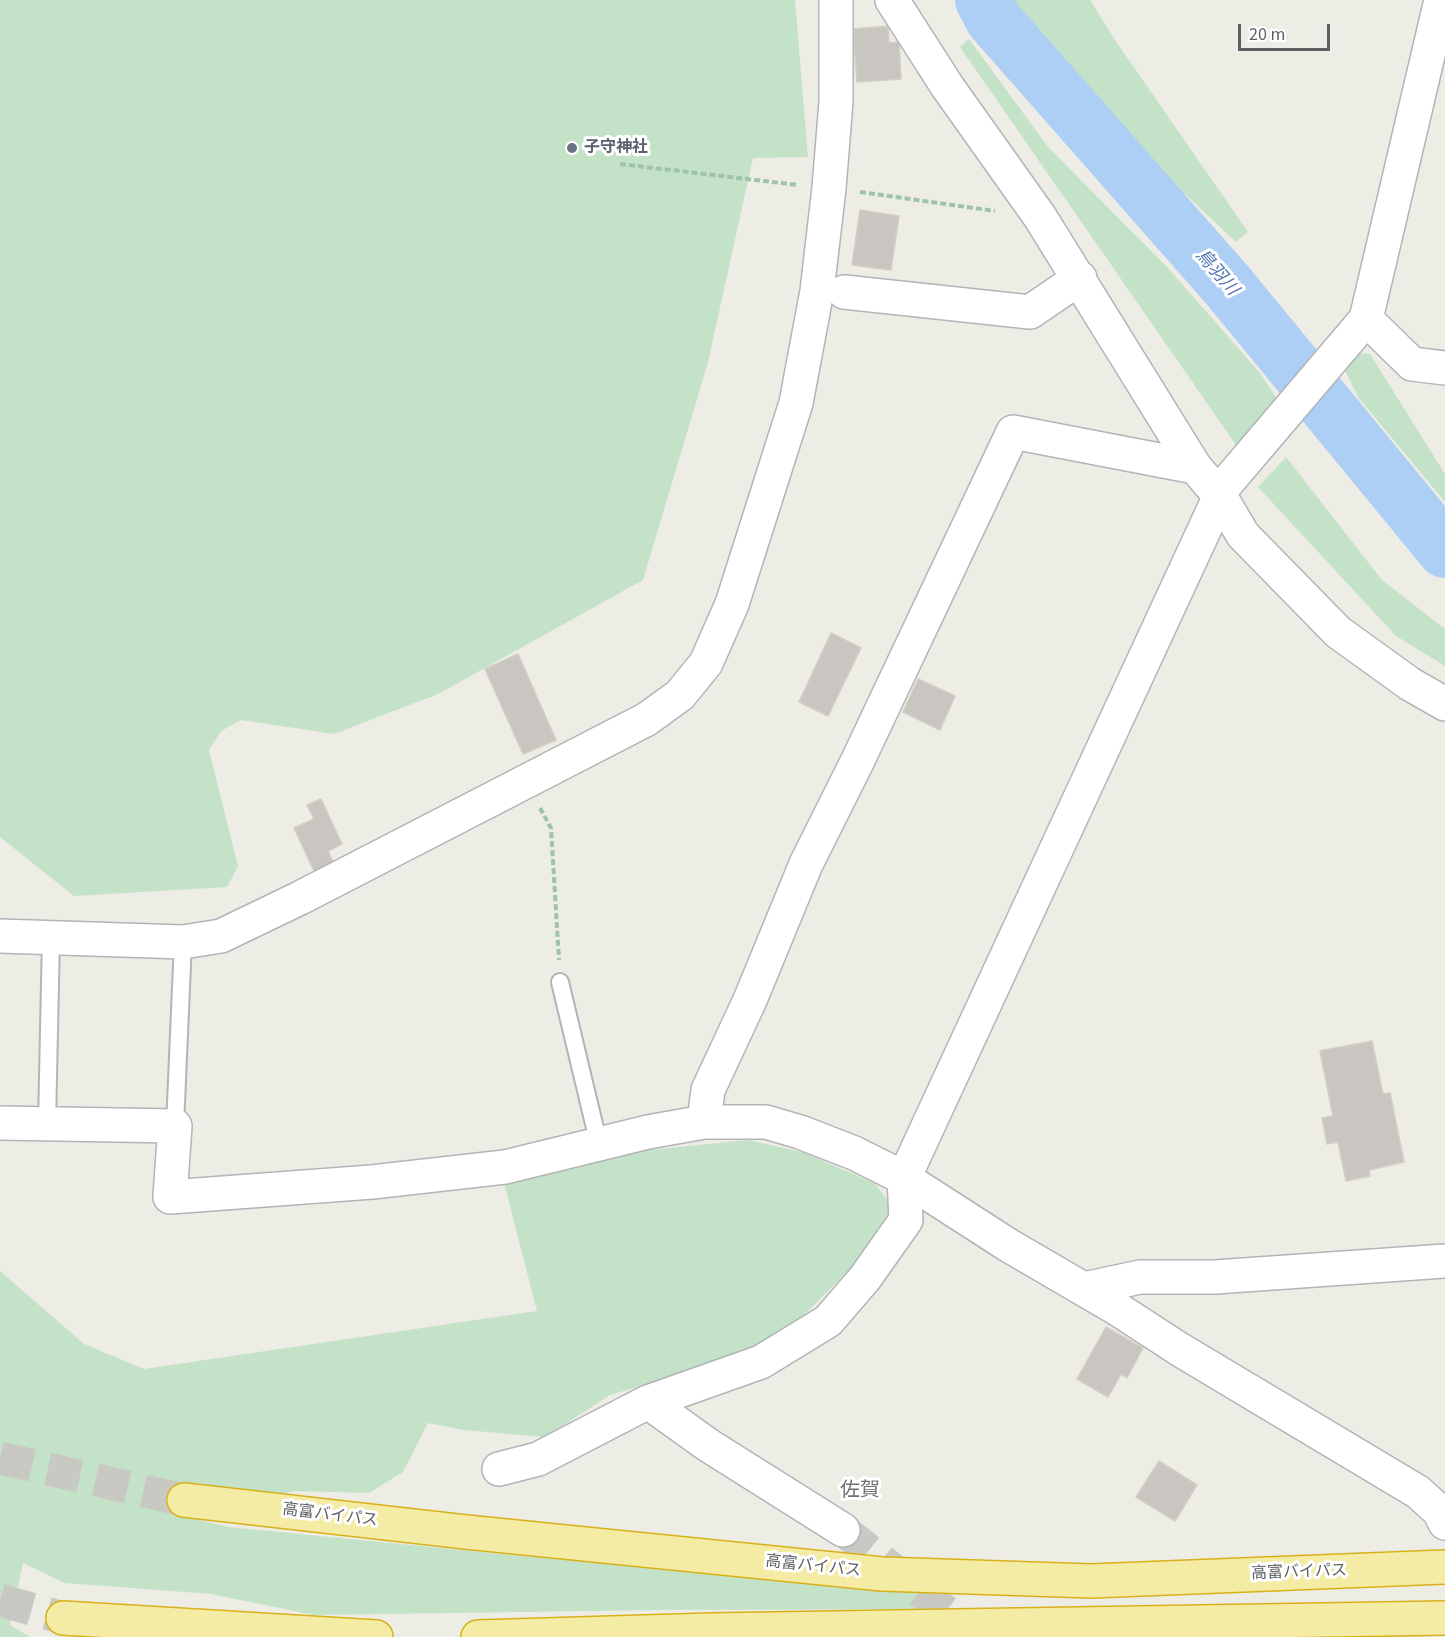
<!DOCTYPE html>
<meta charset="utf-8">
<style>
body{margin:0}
#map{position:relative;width:1445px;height:1637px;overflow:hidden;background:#edece5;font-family:"Source Sans 3",sans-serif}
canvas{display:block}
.scale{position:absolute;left:1238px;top:24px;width:92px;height:27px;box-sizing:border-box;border:3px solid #5d5f63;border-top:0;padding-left:8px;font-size:18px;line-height:21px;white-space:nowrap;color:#5d5f63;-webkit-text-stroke:4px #fff;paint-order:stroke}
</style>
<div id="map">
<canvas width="1445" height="1637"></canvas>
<div class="scale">20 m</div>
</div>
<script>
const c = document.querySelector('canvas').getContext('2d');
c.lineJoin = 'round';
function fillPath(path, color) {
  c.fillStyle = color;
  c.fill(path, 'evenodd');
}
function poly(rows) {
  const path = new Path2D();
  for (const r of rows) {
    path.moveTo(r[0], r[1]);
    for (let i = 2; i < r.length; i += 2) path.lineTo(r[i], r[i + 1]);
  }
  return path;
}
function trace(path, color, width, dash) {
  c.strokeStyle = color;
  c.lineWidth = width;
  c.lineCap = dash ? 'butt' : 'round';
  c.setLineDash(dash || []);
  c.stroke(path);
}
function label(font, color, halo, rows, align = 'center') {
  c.font = font + ' "Source Sans 3","Noto Sans JP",sans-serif';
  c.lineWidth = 6;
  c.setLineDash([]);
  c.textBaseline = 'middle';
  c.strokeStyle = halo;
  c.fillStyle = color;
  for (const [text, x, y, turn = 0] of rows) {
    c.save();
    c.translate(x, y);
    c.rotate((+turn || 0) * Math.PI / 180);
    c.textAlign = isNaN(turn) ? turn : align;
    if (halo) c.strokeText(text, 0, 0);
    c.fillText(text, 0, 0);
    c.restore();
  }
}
const green = poly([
 [0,0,795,0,808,157,753,158,708,362,643,580,438,694,334,734,241,720,221,731,209,750,238,866,227,887,74,896,0,837],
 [1013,0,1090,0,1115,40,1248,232,1236,242,1115,128,1037,35],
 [969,39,1048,147,1168,268,1260,373,1277,399,1236,445,960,47],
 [1353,353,1370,354,1445,474,1445,502,1358,397,1343,366],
 [1286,457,1382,580,1445,629,1445,666,1396,636,1258,487],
 [748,1140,802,1152,874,1183,893,1206,853,1266,789,1330,684,1384,641,1386,610,1395,545,1437,464,1430,428,1423,403,1472,369,1493,296,1491,267,1496,184,1486,178,1515,229,1527,522,1556,924,1591,923,1609,661,1610,314,1615,211,1594,65,1583,23,1563,10,1625,30,1637,0,1637,0,1271,84,1344,144,1369,537,1311,503,1179,629,1152]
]);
const river = poly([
 [983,0,993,19,1228,286,1445,550]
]);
const building = poly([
 [888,26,889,43,899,42,901,79,857,82,853,29,888,26],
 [860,210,899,216,891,270,852,265,860,210],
 [831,633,861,648,828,716,799,702,831,633],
 [518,654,556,740,523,754,485,669,518,654],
 [918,679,955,696,940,730,903,712,918,679],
 [321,799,342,844,328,851,334,864,315,873,294,828,314,819,307,805,321,799],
 [1372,1041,1383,1094,1390,1093,1404,1162,1369,1170,1370,1176,1346,1181,1338,1142,1327,1144,1322,1118,1333,1116,1320,1051,1372,1041],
 [1106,1327,1143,1348,1127,1378,1121,1374,1108,1397,1077,1379,1106,1327],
 [1159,1461,1197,1485,1175,1521,1136,1497,1159,1461]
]);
const minorTunnel = poly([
 [843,1530,978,1637]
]);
const trunkTunnel = poly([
 [0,1458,184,1500],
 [0,1600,63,1618]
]);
const path = poly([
 [620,164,798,185],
 [860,192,995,211],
 [540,808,551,828,559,960]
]);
const service = poly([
 [560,982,599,1145],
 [47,1124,51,937],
 [175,1126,183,942]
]);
const minor = poly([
 [892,0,947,86,1040,217,1195,467,1220,496,1243,535,1338,632,1410,684,1445,704],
 [844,292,1030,312,1080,278],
 [1366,319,1412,364,1445,368],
 [0,936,183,942,221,936,300,898,647,719,680,695,706,663,732,604,796,403,817,291,829,188,836,102,836,0],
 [704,1122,708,1090,750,1000,806,864,857,762,1013,432,1195,467],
 [0,1123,175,1126,170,1197,372,1182,505,1167,648,1132,704,1122,766,1122,800,1132,854,1153,904,1178,1008,1245,1116,1308,1179,1349,1418,1492,1439,1511,1445,1523],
 [1084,1289,1140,1277,1215,1277,1445,1261],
 [648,1402,708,1445,843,1530],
 [499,1469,538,1459,648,1402,761,1362,828,1321,865,1278,906,1220,904,1178,1225,485,1366,319,1441,0]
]);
const trunk = poly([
 [184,1500,466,1532,882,1574,1091,1581,1445,1567],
 [63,1618,376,1637],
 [478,1637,712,1630,1445,1618]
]);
const markers = [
 [572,148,6,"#6b7280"]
];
const worshipNames = [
 ["子守神社",584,148]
];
const streetNames = [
 ["高富バイパス",330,1516,7],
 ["高富バイパス",813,1567,6],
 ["高富バイパス",1299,1573,-2]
];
const waterNames = [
 ["鳥羽川",1216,273,49]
];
const quarterNames = [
 ["佐賀",860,1492]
];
fillPath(green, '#c4e2c7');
trace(river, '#adcef5', 56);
fillPath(building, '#c9c6c1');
trace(building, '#d1cec4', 1.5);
trace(minorTunnel, '#c9c9c4', 33, [33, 16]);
trace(trunkTunnel, '#c9c9c4', 33, [33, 16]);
trace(service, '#b2b4b8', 20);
trace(minor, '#b2b4b8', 36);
trace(trunk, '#d8b11a', 36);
trace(path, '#9ec2ac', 4, [6, 3]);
trace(service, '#fff', 16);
trace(minor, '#fff', 33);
trace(trunk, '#f4eba4', 33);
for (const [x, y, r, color] of markers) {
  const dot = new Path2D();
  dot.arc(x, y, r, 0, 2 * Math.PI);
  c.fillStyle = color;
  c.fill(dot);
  trace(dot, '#fff', 2);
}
label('bold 16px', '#5b616d', '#fff', worshipNames, 'left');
label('16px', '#5d5f63', '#fff', streetNames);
label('italic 18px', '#4f73ae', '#fff', waterNames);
label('20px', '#6e7175', '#fff', quarterNames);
</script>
